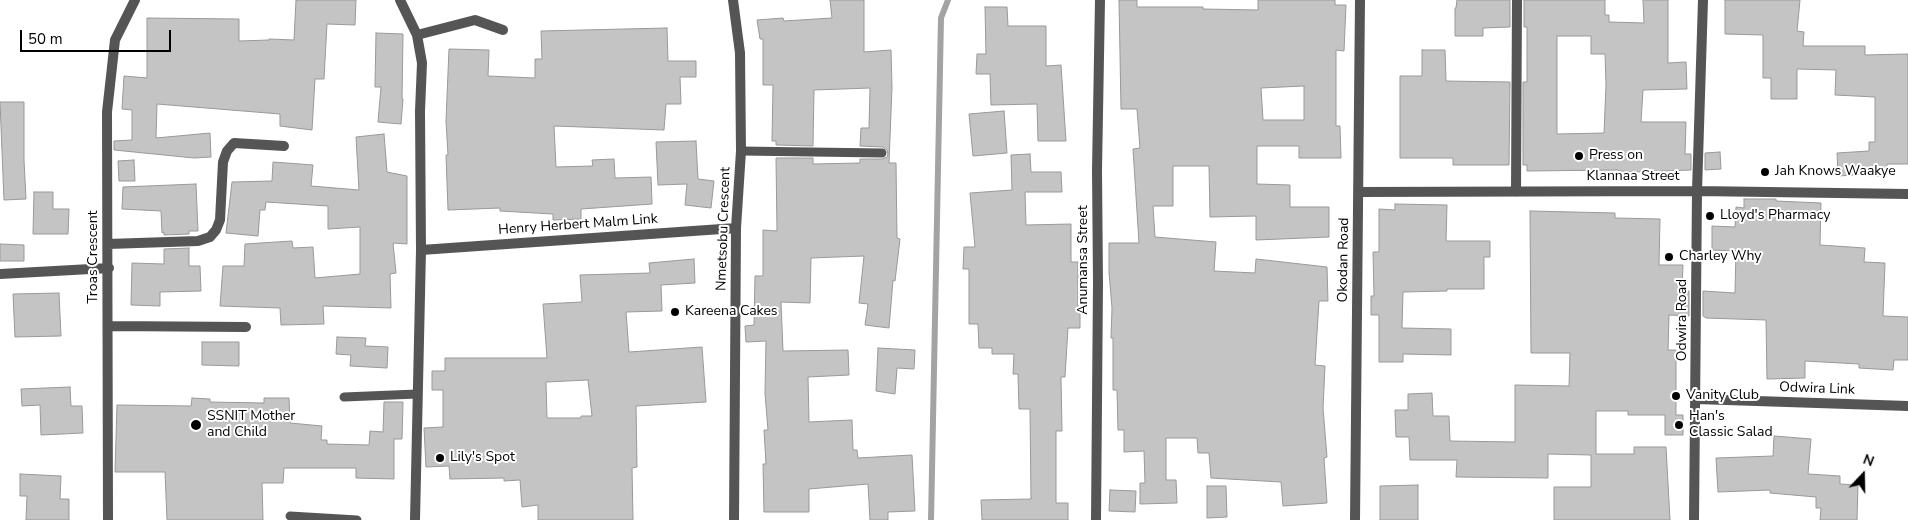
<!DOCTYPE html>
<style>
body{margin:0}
#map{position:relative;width:1908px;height:520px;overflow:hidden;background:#fff;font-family:"Nunito Sans",sans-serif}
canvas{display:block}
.north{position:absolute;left:1838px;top:450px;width:50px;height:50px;-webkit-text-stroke:4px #fff;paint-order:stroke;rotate:21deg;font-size:14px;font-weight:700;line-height:20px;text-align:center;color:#000}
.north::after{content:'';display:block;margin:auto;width:18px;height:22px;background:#000;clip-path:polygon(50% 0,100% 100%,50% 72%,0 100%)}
.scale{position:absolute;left:20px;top:30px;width:151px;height:22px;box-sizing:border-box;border:2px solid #000;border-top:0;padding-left:6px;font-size:15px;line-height:18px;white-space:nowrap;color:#000;-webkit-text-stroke:4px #fff;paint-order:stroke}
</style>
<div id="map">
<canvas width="1908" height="520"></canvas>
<div class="north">N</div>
<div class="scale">50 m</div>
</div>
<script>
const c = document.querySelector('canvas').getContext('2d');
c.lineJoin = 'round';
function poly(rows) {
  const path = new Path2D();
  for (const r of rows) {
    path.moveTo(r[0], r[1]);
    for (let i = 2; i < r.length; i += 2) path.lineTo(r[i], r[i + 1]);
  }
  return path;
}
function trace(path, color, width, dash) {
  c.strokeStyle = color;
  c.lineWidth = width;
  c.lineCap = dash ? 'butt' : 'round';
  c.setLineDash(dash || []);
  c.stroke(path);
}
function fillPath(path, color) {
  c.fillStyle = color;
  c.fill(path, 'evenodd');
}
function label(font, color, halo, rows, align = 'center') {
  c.font = font + ' "Nunito Sans",sans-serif';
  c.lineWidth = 4;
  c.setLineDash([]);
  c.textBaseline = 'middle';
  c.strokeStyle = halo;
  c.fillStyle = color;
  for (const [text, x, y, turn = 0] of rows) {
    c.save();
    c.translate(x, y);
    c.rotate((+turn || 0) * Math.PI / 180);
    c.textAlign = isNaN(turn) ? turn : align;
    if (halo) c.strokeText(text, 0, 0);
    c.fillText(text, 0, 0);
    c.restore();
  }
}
const stream = poly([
 [931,520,941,18,948,0]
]);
const building = poly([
 [296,0,356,0,355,25,327,24,324,79,315,79,312,130,280,126,280,114,157,104,156,138,210,133,211,157,194,158,114,150,114,141,132,140,132,110,122,109,124,76,147,78,147,18,239,19,239,41,269,40,269,39,294,40,296,0],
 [830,0,864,0,864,52,891,50,892,87,889,163,896,163,897,238,900,239,895,281,893,280,889,328,865,325,868,304,859,303,864,256,811,258,810,303,781,302,783,351,848,350,849,375,808,377,809,422,852,420,853,450,857,450,858,458,912,455,915,511,888,512,888,520,870,520,868,484,809,489,809,512,764,512,763,464,766,464,764,430,768,430,765,394,766,341,746,342,745,326,754,325,755,276,763,276,763,230,777,231,776,158,813,158,813,164,860,163,860,159,882,159,887,157,888,154,887,150,883,147,860,146,861,128,869,128,870,88,814,90,813,146,776,145,776,141,772,141,773,85,763,85,763,39,760,39,757,20,783,18,784,21,832,18,830,0],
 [1119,0,1137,0,1137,7,1203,7,1203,9,1258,10,1258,0,1335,0,1335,5,1346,5,1344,51,1336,50,1336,126,1340,126,1341,158,1299,158,1299,146,1257,146,1257,184,1290,185,1290,207,1329,207,1329,237,1256,240,1256,216,1210,217,1209,166,1173,166,1173,206,1153,206,1155,237,1216,242,1214,271,1255,273,1256,259,1327,267,1328,301,1319,301,1315,365,1325,366,1323,408,1327,457,1324,458,1327,503,1283,506,1281,482,1211,478,1209,453,1198,453,1197,438,1166,438,1166,480,1176,480,1177,503,1140,504,1140,483,1145,483,1144,451,1124,452,1124,430,1118,430,1117,390,1113,390,1113,338,1111,338,1112,308,1109,272,1109,243,1139,243,1133,149,1140,148,1137,109,1121,109,1119,0],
 [1304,86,1304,120,1263,120,1261,88,1304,86],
 [1457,0,1510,0,1510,27,1483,28,1483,36,1455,36,1455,8,1456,8,1457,0],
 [1524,0,1605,0,1605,15,1609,15,1609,22,1644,23,1643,0,1668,0,1668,63,1686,62,1687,89,1643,90,1641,122,1686,122,1685,154,1691,154,1691,170,1636,172,1619,171,1618,170,1527,171,1527,165,1523,165,1523,82,1527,82,1527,27,1524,27,1524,0],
 [1557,36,1591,36,1591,54,1605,54,1606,85,1604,133,1557,134,1557,36],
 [1725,0,1800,0,1797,31,1804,32,1803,46,1865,46,1865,55,1908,54,1908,164,1887,164,1886,177,1870,176,1870,174,1838,176,1837,153,1869,151,1869,142,1875,142,1875,97,1835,95,1836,70,1797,69,1797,99,1771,99,1771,78,1763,78,1763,35,1725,34,1725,0],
 [985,7,1007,7,1008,26,1046,26,1046,66,1061,65,1066,141,1038,141,1037,104,991,105,990,74,976,74,977,54,986,54,985,7],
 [667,28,668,61,696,61,696,77,680,77,681,104,666,104,664,130,554,126,556,167,593,166,592,160,614,159,615,178,651,177,652,204,581,209,581,219,553,220,553,214,500,211,500,208,448,210,446,155,448,155,446,121,449,49,489,50,488,76,535,78,535,59,542,59,541,31,667,28],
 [376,33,403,34,402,99,403,99,401,124,378,122,381,87,375,87,376,33],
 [1422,50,1445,50,1446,81,1510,82,1509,165,1453,165,1453,158,1400,158,1400,76,1422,76,1422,50],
 [0,102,24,102,24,160,26,199,4,200,0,102],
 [1004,111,1007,153,973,156,969,114,1004,111],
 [384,134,387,172,407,176,407,244,393,243,396,273,390,274,391,308,323,306,324,324,281,325,280,308,220,306,223,266,244,266,245,244,292,241,293,248,313,247,315,278,360,274,360,227,328,229,328,206,266,202,265,210,260,210,258,236,226,233,232,182,272,181,273,162,313,165,311,186,359,190,356,137,384,134],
 [696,141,698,179,714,181,711,208,685,205,687,184,658,185,656,142,696,141],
 [1720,152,1721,169,1705,170,1705,153,1720,152],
 [1030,154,1031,172,1061,172,1062,192,1025,192,1026,225,1071,224,1071,262,1078,262,1078,308,1080,309,1080,328,1068,328,1065,377,1061,377,1062,431,1056,431,1056,503,1068,503,1068,520,982,520,981,500,1031,499,1030,409,1019,409,1018,374,1013,374,1014,354,992,354,992,348,979,348,978,324,969,324,969,269,963,269,964,247,975,247,970,193,1012,190,1011,155,1030,154],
 [134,160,135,181,119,181,118,161,134,160],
 [196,184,198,231,189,231,189,234,164,235,164,232,162,233,161,211,122,209,123,187,196,184],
 [34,192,53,192,53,209,69,209,68,234,33,234,34,192],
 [1744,199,1776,199,1776,201,1821,203,1820,245,1865,248,1864,262,1885,263,1883,316,1908,317,1908,360,1894,360,1893,370,1859,368,1859,364,1805,361,1805,378,1767,379,1766,320,1706,318,1703,316,1703,291,1735,293,1736,251,1712,250,1712,226,1735,227,1736,207,1744,208,1744,199],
 [1395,204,1447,205,1446,241,1490,241,1490,257,1484,257,1484,289,1447,289,1447,291,1403,292,1402,328,1451,329,1451,355,1403,354,1403,362,1379,362,1379,315,1371,315,1371,296,1374,296,1373,252,1379,252,1379,209,1395,210,1395,204],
 [1530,211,1615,213,1615,218,1660,219,1659,265,1683,265,1682,291,1689,291,1689,316,1669,315,1668,350,1676,350,1676,415,1683,415,1683,435,1665,435,1665,415,1628,415,1628,411,1596,411,1596,454,1634,454,1634,447,1666,447,1670,520,1554,520,1554,487,1591,487,1591,455,1548,454,1548,478,1456,477,1457,460,1410,460,1409,437,1396,437,1395,410,1408,410,1408,394,1432,393,1433,416,1449,416,1450,441,1515,442,1515,385,1569,386,1570,353,1531,353,1530,211],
 [0,244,24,245,24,261,0,261,0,244],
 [189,248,189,266,200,266,201,291,160,292,160,306,131,305,132,263,164,264,164,249,189,248],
 [694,259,695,283,661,285,662,311,626,312,629,352,702,347,706,402,636,406,637,467,632,468,633,520,538,520,538,505,522,507,520,480,504,481,504,478,450,479,449,466,426,467,424,428,443,427,443,390,432,390,432,371,445,371,445,358,547,358,543,304,582,302,580,275,650,273,649,263,694,259],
 [588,380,592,416,581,416,581,418,547,418,546,382,588,380],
 [59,293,61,336,15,337,13,294,59,293],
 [337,337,366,338,365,346,388,347,387,368,350,366,351,355,336,354,337,337],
 [202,342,239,342,239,366,202,365,202,342],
 [878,348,915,350,914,369,897,368,895,394,876,391,878,348],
 [70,387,71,406,82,406,83,433,41,435,40,405,22,406,21,389,70,387],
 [192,398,210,399,210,402,264,403,264,398,289,398,290,423,322,426,321,440,327,440,327,444,369,445,370,431,383,432,384,402,403,402,402,439,394,439,394,479,356,478,356,468,284,468,283,483,262,483,263,520,167,520,165,472,115,472,117,405,191,406,192,398],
 [1774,436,1811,439,1808,474,1840,476,1840,484,1858,485,1857,520,1820,520,1821,508,1816,508,1816,497,1770,493,1770,490,1718,492,1716,458,1773,456,1774,436],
 [20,474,61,476,60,499,69,499,69,520,26,520,27,496,20,496,20,474],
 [1418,485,1418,520,1380,520,1380,486,1418,485],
 [1207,486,1226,486,1227,517,1207,518,1207,486],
 [1110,490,1136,491,1135,512,1109,511,1110,490]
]);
const lane = poly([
 [741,151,882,153],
 [344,397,417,394],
 [290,516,357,520]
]);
const street = poly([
 [400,0,417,35,422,63,420,111,421,250,415,520],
 [733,0,740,53,741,151,736,228,734,520],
 [417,35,475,20,503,30],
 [1359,192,1697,191,1908,194],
 [1516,192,1517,0],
 [108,244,198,241,210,237,216,230,220,220,223,162,227,151,234,143,284,146],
 [421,250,736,228],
 [0,274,109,268],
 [108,326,246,327],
 [1696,399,1908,406],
 [108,520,107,112,115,40,135,0],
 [1096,520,1098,283,1097,170,1100,0],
 [1355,520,1360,0],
 [1694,520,1697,191,1703,0]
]);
const markers = [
 [1579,156,5,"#000"],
 [1765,172,5,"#000"],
 [1710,216,5,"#000"],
 [1669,257,5,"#000"],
 [675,312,5,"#000"],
 [1676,396,5,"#000"],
 [196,425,6,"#000"],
 [1679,425,5,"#000"],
 [440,458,5,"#000"]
];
const poiNames = [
 ["Press on",1589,156],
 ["Jah Knows Waakye",1775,172],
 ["Lloyd's Pharmacy",1720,216],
 ["Charley Why",1679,257],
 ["Kareena Cakes",685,312],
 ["Vanity Club",1686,396],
 ["SSNIT Mother",207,417],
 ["and Child",207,433],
 ["Han's",1689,417],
 ["Classic Salad",1689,433],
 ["Lily's Spot",450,458]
];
const streetNames = [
 ["Klannaa Street",1633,177],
 ["Henry Herbert Malm Link",578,225,-4],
 ["Nmetsobu Crescent",724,229,-88],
 ["Troas Crescent",94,257,-90],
 ["Anumansa Street",1084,260,-90],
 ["Okodan Road",1344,260,-89],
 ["Odwira Road",1683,320,-90],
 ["Odwira Link",1817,389,2]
];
trace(stream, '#a3a3a3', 6);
fillPath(building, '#c4c4c4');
trace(building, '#999', 1);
trace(lane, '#555', 9);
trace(street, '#555', 10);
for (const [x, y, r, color] of markers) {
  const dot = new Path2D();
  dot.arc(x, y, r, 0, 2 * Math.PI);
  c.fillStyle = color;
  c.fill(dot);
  trace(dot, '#fff', 2);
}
label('14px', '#000', '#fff', poiNames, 'left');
label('14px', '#000', '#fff', streetNames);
</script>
